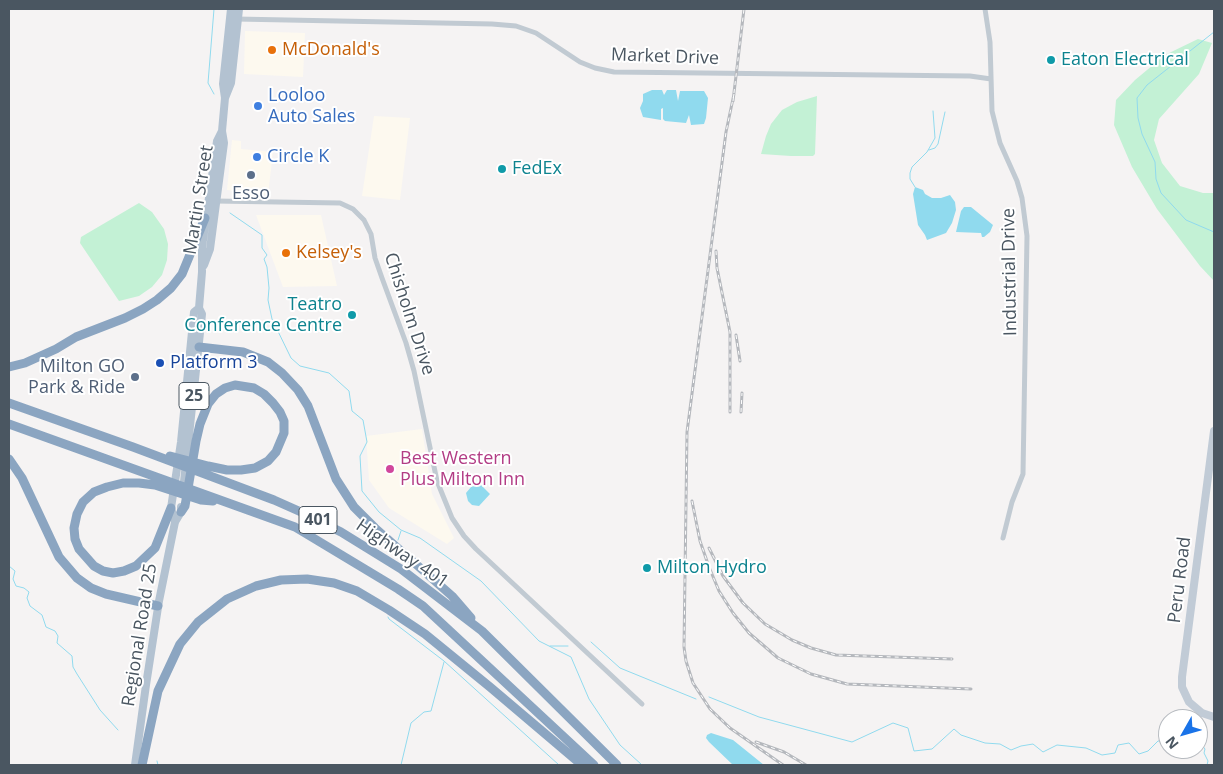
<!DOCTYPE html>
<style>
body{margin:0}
#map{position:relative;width:1223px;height:774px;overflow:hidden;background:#f5f3f3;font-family:"Open Sans",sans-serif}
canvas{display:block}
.frame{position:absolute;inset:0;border:10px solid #4a5661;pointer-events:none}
.north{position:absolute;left:1158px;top:709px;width:50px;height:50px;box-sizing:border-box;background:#fff;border:1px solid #b7bbc0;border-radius:50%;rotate:232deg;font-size:14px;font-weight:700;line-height:20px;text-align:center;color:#4a5661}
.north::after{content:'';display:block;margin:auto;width:18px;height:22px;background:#1a73e8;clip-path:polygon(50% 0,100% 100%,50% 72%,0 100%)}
</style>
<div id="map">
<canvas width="1223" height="774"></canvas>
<div class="frame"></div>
<div class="north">N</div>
</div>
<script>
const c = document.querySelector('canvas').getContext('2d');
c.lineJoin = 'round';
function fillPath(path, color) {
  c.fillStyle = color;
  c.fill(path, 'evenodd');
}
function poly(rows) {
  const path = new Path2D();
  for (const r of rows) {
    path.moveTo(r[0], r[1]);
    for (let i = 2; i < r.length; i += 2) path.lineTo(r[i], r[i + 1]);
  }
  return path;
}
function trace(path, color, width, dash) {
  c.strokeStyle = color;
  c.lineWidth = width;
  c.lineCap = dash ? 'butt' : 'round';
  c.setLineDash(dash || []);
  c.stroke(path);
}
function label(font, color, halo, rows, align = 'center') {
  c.font = font + ' "Open Sans",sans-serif';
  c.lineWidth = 4;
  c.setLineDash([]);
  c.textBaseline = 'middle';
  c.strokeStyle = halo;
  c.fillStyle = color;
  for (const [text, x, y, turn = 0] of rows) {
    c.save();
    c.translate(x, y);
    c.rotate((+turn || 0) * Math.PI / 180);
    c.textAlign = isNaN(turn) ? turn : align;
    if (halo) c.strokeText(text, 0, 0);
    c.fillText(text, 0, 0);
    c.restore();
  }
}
const commercial = poly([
 [245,31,305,33,303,77,244,74],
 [374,116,410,118,400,200,362,196],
 [232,140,241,141,241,149,273,152,268,195,227,190],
 [256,215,321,215,337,286,283,287],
 [422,429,432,494,454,538,447,544,389,508,369,480,366,436]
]);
const green = poly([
 [1198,39,1212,43,1199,74,1159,119,1154,140,1162,163,1180,186,1203,193,1214,193,1214,281,1200,266,1157,209,1132,167,1114,125,1116,100,1135,80,1165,55],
 [817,96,815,154,813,156,791,156,761,154,766,136,771,124,782,110,797,102],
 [139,203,152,212,164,229,168,244,167,260,162,275,152,287,139,296,119,301,80,243,81,237]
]);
const water = poly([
 [652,90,662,90,664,95,667,90,676,90,678,101,680,91,704,91,708,98,706,118,704,124,691,125,689,115,686,123,665,121,663,119,663,108,661,109,661,120,643,117,640,108,643,101,643,94],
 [915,187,923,190,925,194,932,198,941,198,950,195,955,202,956,210,952,223,946,233,927,240,925,235,918,225,913,194],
 [964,207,971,207,993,225,990,232,984,237,982,237,981,233,956,232,961,211],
 [480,484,490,494,479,506,472,505,468,501,466,493,471,487],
 [711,733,733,740,764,765,733,765,709,742,706,738,707,735]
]);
const stream = poly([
 [1214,32,1147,85,1137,98,1138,118,1142,134,1155,162,1156,179,1161,193,1186,220,1214,232],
 [214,94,208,83,214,9],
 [929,150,935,148,938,144,945,112],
 [915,187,910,179,910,173,912,167,927,152,935,138,933,111],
 [230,213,262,235,262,248,267,255,264,259,267,267,269,288,268,300,272,319,291,358,300,366,329,373,349,391,352,411,363,420,367,442,360,456,362,491,379,512,401,530,420,538,481,581,539,641,571,657,589,699,620,745,642,765],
 [398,540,401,531],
 [9,566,15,571,13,579,16,586,24,588,29,592,27,598,30,606,42,615,46,627,55,631,58,636,57,643,72,656,73,667,77,674,100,710,118,730],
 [388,617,389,619,444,661,559,765],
 [591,642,620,668,696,699],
 [550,646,568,646],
 [709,697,759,717,852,742,893,723,908,728,914,751,932,749,954,729,961,735,985,743,1000,744,1011,750,1021,746,1033,744,1043,752,1057,745,1086,748,1102,755,1115,753,1118,745,1129,743,1139,754,1148,751,1158,741,1168,740],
 [1198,740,1205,749,1204,753,1208,761,1207,765],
 [157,761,158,765],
 [401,765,411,723,424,712,431,711,444,662]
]);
const street = poly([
 [985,9,990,42,992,111,1000,143,1017,181,1022,198,1027,236,1023,474,1012,502,1003,538],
 [236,19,492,24,516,26,536,33,580,62,595,68,614,72,970,76,991,79],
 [215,201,340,203,353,209,364,220,371,234,375,258,382,278,406,343,414,371,437,481,452,518,464,536,476,549,642,704]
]);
const secondary = poly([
 [1214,431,1182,677,1182,687,1189,702,1202,713,1214,717]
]);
const primary = poly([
 [225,98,231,83,239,9],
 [204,265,210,249,224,143,222,131,225,98,223,84,231,9],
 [183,491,202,314,199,308,202,272,202,247,217,141,222,131],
 [175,522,171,508,181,442,194,312,199,308],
 [135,765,146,685,159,601,175,522,181,512,181,507]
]);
const highway = poly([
 [199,347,243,352,268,362,282,373,298,390,308,406,336,479,354,507,375,528,452,596,471,618],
 [9,367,25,363,56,349,76,337,125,318,143,309,157,300,171,288,182,274,205,218],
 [9,403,133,447,274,500,301,512,341,532,401,569,482,631,617,765],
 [9,424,295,527,398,589,423,606,594,765],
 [170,456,208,466,227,470,241,470,255,468,268,461,276,452,284,433,284,421,280,412,273,403,264,394,254,388,235,385,225,388,216,394,208,404,200,424,196,441,195,447,185,506,181,512],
 [9,459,22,478,59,557,77,578,91,588,106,594,158,606],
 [171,508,155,548,136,566,124,571,113,573,103,571,94,566,79,549,75,539,74,528,77,514,83,502,94,492,107,487,123,483,139,483,155,485,201,500,213,501],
 [142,765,158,691,180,644,198,622,227,599,256,586,281,580,307,579,334,583,357,591,389,610,425,634,490,687,582,765]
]);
const rail = poly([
 [734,94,726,132,687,432,684,647,686,661,693,683,710,709,730,728,783,765],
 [733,101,744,9],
 [716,251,717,268,730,332,730,412],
 [736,335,740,361],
 [741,412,742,393],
 [692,501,700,541,709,567,719,591,733,613,749,633,778,658,811,674,847,684,971,689],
 [709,548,723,576,743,603,765,624,792,640,811,648,836,655,952,659],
 [756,742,784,752,806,765]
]);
const markers = [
 [272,50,5,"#e8710a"],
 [1051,60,5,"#0f9aa8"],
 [258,106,5,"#3f7fe0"],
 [257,157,5,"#3f7fe0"],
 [502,169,5,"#0f9aa8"],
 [251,175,5,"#5c6f8a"],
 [286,253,5,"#e8710a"],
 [352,315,5,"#0f9aa8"],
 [160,363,5,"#1a4fb4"],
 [135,377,5,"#5c6f8a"],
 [390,469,5,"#d1479c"],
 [647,568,5,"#0f9aa8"]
];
const shields = [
 [194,396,30],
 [318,520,38]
];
const shieldNames = [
 ["25",194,396],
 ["401",318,520]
];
const foodNames = [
 ["McDonald's",282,50],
 ["Kelsey's",296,253]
];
const streetNames = [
 ["Market Drive",665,57,2],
 ["Martin Street",199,200,-81],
 ["Industrial Drive",1010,272,-91],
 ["Chisholm Drive",409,314,72],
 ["Highway 401",402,554,34],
 ["Peru Road",1180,580,-83],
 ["Regional Road 25",140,635,-81]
];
const cultureNames = [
 ["Eaton Electrical",1061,60],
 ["FedEx",512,169],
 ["Teatro",342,305,"right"],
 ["Conference Centre",342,326,"right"],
 ["Milton Hydro",657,568]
];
const shopNames = [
 ["Looloo",268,96],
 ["Auto Sales",268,117],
 ["Circle K",267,157]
];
const serviceNames = [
 ["Esso",251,194],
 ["Milton GO",125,367,"right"],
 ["Park & Ride",125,388,"right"]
];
const transitNames = [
 ["Platform 3",170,363]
];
const hotelNames = [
 ["Best Western",400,459],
 ["Plus Milton Inn",400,480]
];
fillPath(commercial, '#fdf9ef');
fillPath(green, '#c3f1d5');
fillPath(water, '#90daee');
trace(stream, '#90daee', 1);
trace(street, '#c1cad2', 5);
trace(secondary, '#c1cbd6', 8);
trace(primary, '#b3c2d1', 8);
trace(highway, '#8ba5c1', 9);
trace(rail, '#b5b8bd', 3);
trace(rail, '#fff', 1, [4]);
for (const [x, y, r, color] of markers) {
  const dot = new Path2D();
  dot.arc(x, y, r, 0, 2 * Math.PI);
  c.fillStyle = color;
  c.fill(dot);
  trace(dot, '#fff', 2);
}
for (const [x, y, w] of shields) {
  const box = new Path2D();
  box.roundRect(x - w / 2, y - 13.5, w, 27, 4);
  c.fillStyle = '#fff';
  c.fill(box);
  trace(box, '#4a5661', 1);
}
label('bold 16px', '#4a5661', null, shieldNames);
label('18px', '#c56008', '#fff', foodNames, 'left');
label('18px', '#4a5661', '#fff', streetNames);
label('18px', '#0d838f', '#fff', cultureNames, 'left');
label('18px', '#366cbe', '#fff', shopNames, 'left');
label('18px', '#4e5e75', '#fff', serviceNames);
label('18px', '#164399', '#fff', transitNames, 'left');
label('18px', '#b23c85', '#fff', hotelNames, 'left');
</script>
